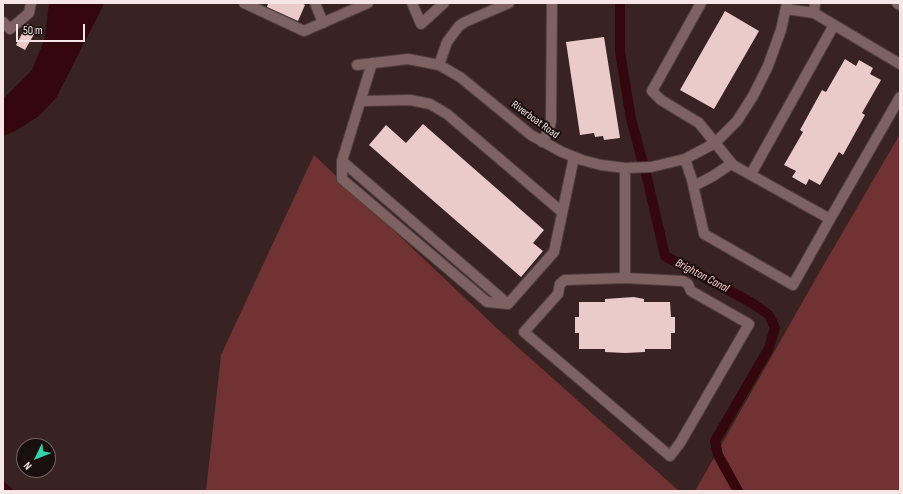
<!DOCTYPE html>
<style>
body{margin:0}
#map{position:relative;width:903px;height:494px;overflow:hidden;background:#392222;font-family:"Sofia Sans Condensed",sans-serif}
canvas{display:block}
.frame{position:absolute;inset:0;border:4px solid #f5e5e4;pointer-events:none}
.north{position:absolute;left:16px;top:438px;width:40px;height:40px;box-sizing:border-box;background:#190f0e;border:1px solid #716564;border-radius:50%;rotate:227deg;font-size:11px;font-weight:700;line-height:16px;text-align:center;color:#f5e5e4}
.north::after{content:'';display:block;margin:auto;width:14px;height:18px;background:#2fd4aa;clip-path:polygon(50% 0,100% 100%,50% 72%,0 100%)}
.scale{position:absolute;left:16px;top:24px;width:69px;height:18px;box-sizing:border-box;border:2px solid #f5e5e4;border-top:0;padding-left:5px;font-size:12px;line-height:14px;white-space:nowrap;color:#f5e5e4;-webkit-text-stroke:3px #190f0e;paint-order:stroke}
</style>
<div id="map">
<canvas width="903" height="494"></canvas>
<div class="frame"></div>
<div class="north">N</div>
<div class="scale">50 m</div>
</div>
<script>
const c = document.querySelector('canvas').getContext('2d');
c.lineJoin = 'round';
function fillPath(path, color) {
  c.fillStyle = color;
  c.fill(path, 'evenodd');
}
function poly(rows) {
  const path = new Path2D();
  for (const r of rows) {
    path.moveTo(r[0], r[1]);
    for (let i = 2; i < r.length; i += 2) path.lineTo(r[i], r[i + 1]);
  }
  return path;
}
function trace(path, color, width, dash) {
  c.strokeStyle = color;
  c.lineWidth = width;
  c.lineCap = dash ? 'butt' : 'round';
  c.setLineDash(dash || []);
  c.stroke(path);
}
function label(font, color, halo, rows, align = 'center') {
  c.font = font + ' "Sofia Sans Condensed",sans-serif';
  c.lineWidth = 4;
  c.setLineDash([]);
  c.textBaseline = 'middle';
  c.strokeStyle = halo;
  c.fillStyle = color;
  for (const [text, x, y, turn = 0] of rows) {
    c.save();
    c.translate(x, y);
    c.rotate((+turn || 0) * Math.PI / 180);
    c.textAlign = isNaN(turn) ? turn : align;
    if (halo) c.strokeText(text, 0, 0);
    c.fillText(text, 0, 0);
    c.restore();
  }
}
const green = poly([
 [900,134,900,491,695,491,823,266],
 [314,155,502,333,679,491,206,491,221,355]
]);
const water = poly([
 [49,3,103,3,103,6,56,98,39,116,15,131,3,136,3,99,32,70,45,38],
 [3,481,15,491,3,491]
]);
const canal = poly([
 [620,3,620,52,631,119,648,182,665,256,752,303,769,315,775,328,769,348,715,441,718,455,738,491]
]);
const building = poly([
 [268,3,302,3,305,5,298,21,267,7],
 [725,11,759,31,714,109,680,90],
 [27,24,37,29,25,50,16,45],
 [604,37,620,138,604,140,603,136,595,137,594,133,580,135,566,42],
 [845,59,856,66,859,60,873,68,870,74,881,80,862,113,865,115,843,155,839,152,820,185,809,179,806,185,792,177,796,171,784,165,803,132,800,130,822,90,826,92],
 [423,124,544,230,533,243,543,251,521,277,369,145,386,125,406,143],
 [634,297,644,299,644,302,670,302,671,317,675,317,675,333,671,333,671,349,645,349,645,352,625,353,605,352,605,349,579,349,579,333,575,333,575,317,579,317,579,302,605,302,605,299]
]);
const minor = poly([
 [244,3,304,31,368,3],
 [315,3,323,23],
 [412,3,421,24,444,3],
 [897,3,900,5],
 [786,9,814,13,900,64],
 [814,13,815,3],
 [3,22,10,29,29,13,31,3],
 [372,63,342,161,508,304,554,252,574,157],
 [357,65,408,59,439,65,460,77,531,135,562,152,582,160,601,165,625,168,651,167,685,159,704,149,715,143,737,121,753,96,768,66,781,30,787,3],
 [439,65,447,42,459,26,465,22,509,3],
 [362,101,410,100,430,104,447,114,562,212],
 [542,142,549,130,551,121,552,3],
 [685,159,692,180,704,234,793,285,830,219,733,165,699,123,661,100,652,91,701,3],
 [342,161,342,179,487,302,508,304],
 [625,168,625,278,683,281,688,284,691,291,749,324,680,443,670,456,524,332,558,294,560,284,565,280,625,278],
 [751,174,834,25],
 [694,186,713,176,731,164],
 [830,219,900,97]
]);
const streetNames = [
 ["Riverboat Road",535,120,36]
];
const waterNames = [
 ["Brighton Canal",702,276,28]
];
fillPath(green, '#703233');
fillPath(water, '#33070b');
trace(canal, '#33070b', 10);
fillPath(building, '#eacbca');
trace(minor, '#523f3f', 12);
trace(minor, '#7d6261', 10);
label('11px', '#f5e5e4', '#190f0e', streetNames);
label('italic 12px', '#fcc8c6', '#190f0e', waterNames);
</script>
